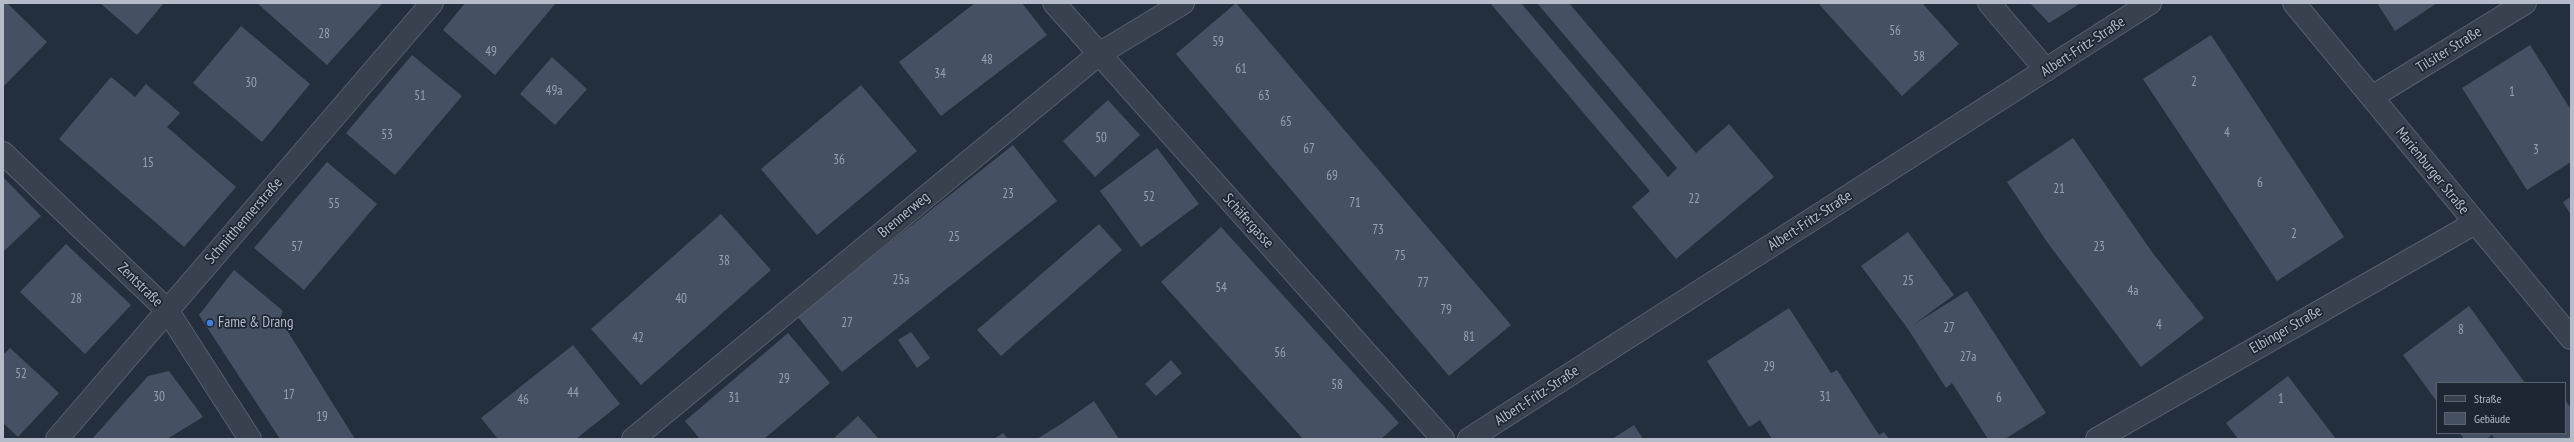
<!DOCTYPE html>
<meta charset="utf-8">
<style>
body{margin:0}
#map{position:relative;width:2574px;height:442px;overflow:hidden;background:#242f3e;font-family:"PT Sans Narrow",sans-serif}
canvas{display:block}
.frame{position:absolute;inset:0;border:4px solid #b4bcc9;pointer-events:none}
.legend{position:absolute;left:2436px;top:382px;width:130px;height:52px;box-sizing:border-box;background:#1d2633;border:1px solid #59626f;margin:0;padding:5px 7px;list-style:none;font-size:12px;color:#b4bcc9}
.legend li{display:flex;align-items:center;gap:8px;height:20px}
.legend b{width:20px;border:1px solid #59626f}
</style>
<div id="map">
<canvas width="2574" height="442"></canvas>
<div class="frame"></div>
<ul class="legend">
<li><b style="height:5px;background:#38414e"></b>Straße</li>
<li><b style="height:11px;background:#455162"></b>Gebäude</li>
</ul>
</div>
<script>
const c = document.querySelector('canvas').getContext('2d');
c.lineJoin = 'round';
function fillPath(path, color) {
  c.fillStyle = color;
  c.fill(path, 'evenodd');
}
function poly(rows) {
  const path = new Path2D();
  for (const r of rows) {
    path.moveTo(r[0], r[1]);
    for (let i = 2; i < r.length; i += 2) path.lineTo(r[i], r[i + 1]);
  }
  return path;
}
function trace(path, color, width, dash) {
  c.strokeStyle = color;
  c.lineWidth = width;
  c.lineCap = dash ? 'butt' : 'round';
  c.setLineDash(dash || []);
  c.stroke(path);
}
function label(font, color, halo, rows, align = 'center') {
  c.font = font + ' "PT Sans Narrow",sans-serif';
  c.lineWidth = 3.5;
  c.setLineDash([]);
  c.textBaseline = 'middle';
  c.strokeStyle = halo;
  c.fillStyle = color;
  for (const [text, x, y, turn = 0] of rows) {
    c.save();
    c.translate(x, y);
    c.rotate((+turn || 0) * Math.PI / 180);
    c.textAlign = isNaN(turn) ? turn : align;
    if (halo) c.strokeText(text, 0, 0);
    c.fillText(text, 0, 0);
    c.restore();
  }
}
const building = poly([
 [3,3,7,3,47,42,3,87],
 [100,3,164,3,137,35],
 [257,3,383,3,327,65],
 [465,3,556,3,495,75,443,30],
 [975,3,1022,3,1047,35,941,116,899,62],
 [1236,3,1511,325,1449,376,1176,54],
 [1490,3,1521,3,1668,177,1677,168,1537,3,1569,3,1696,153,1729,124,1774,177,1676,259,1632,207,1650,191],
 [1818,3,1922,3,1959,44,1902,96],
 [2030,3,2081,3,2049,23],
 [2377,3,2437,3,2395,31],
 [241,26,310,84,262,142,193,83],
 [2211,35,2344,237,2277,281,2143,79],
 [2530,45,2571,110,2571,162,2527,190,2462,88],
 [412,55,462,96,395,175,346,133],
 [552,57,587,89,555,125,520,94],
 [111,77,135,97,146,84,180,113,167,127,236,187,184,247,59,139],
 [861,85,917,151,817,235,761,169],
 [1108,100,1140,135,1095,177,1063,141],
 [2073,138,2152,252,2204,318,2141,367,2047,242,2007,182],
 [1013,145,1057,201,842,372,797,316],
 [1157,148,1199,204,1141,247,1100,191],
 [327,162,377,204,304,290,254,248],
 [3,177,41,216,3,252],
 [2571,197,2571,215,2563,202],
 [721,214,771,270,641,385,591,329],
 [1099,224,1122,250,1001,356,977,330],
 [1221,227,1399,423,1381,439,1303,439,1161,282],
 [1908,232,1954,295,1913,325,1967,291,2046,413,2005,439,1988,439,1952,383,1946,388,1908,329,1861,266],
 [66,244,131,305,85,354,20,292],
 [234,270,283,311,280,319,355,439,280,439,199,315],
 [2469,306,2525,383,2437,383,2437,402,2403,355],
 [1789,308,1831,373,1837,370,1879,435,1884,432,1889,439,1772,439,1760,420,1749,427,1707,361],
 [911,332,930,358,917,368,898,340],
 [788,333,830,383,764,439,700,439,685,421],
 [573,345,620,404,576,439,498,439,481,418],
 [10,348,59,393,18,437,3,423,3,355],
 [1171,360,1182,373,1156,396,1145,384],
 [169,371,203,417,167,439,92,439,148,376],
 [2288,376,2336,439,2238,439,2226,423],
 [2565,400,2571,408,2571,439,2495,439,2492,435,2486,439,2464,439,2460,433,2565,433],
 [1094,401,1119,439,1037,439,1061,424],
 [858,416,879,439,833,439],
 [1634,425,1643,439,1612,439],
 [1003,433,1008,439,994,439]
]);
const street = poly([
 [1054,3,1443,439],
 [1989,3,2046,70],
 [2294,3,2571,338],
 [2372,97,2525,3],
 [3,153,167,310,250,439],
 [57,439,432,3],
 [633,439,1099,54,1183,3],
 [1469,439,2150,3],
 [2097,439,2475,223]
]);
const markers = [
 [210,323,4,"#3f7fe0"]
];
const numberNames = [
 ["56",1895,31],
 ["28",324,34],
 ["59",1218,42],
 ["49",491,52],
 ["58",1919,57],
 ["48",987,60],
 ["61",1241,69],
 ["34",940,74],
 ["2",2194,82],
 ["30",251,83],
 ["49a",554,91],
 ["1",2512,92],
 ["51",420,96],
 ["63",1264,96],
 ["65",1286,122],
 ["4",2227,133],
 ["53",387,135],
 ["50",1101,138],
 ["67",1309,149],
 ["3",2536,150],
 ["36",839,160],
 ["15",148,163],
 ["69",1332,176],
 ["6",2260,183],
 ["21",2059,189],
 ["23",1008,194],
 ["52",1149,197],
 ["22",1694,199],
 ["71",1355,203],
 ["55",334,204],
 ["73",1378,230],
 ["2",2294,234],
 ["25",954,237],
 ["57",297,247],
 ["23",2099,247],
 ["75",1400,256],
 ["38",724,261],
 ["25a",901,280],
 ["25",1908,281],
 ["77",1423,283],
 ["54",1221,288],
 ["4a",2133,291],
 ["28",76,299],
 ["40",681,299],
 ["79",1446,310],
 ["27",847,323],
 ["4",2159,325],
 ["27",1949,328],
 ["8",2461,330],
 ["81",1469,337],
 ["42",638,338],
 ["56",1280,353],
 ["27a",1968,357],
 ["29",1769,367],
 ["52",21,374],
 ["29",784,379],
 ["58",1337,385],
 ["44",573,393],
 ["17",289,395],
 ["30",159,397],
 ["31",1825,397],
 ["31",734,398],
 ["6",1999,398],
 ["1",2281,399],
 ["46",523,400],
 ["19",322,417]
];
const streetNames = [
 ["Albert-Fritz-Straße",2083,47,-33],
 ["Tilsiter Straße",2449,50,-32],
 ["Marienburger Straße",2432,171,51],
 ["Brennerweg",904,215,-40],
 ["Schmitthennerstraße",244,221,-49],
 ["Schäfergasse",1248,221,48],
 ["Albert-Fritz-Straße",1810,221,-33],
 ["Zentstraße",140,285,44],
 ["Elbinger Straße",2286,330,-30],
 ["Albert-Fritz-Straße",1537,396,-33]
];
const poiNames = [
 ["Fame & Drang",218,323]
];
fillPath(building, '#455162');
trace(street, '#565f6c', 24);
trace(street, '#38414e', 22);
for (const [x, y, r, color] of markers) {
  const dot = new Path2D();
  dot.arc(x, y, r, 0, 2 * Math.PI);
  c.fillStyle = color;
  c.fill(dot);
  trace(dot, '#1d2633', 1.5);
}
label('13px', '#98a1af', null, numberNames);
label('15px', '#b4bcc9', '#1d2633', streetNames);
label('15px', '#b4bcc9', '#1d2633', poiNames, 'left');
</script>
